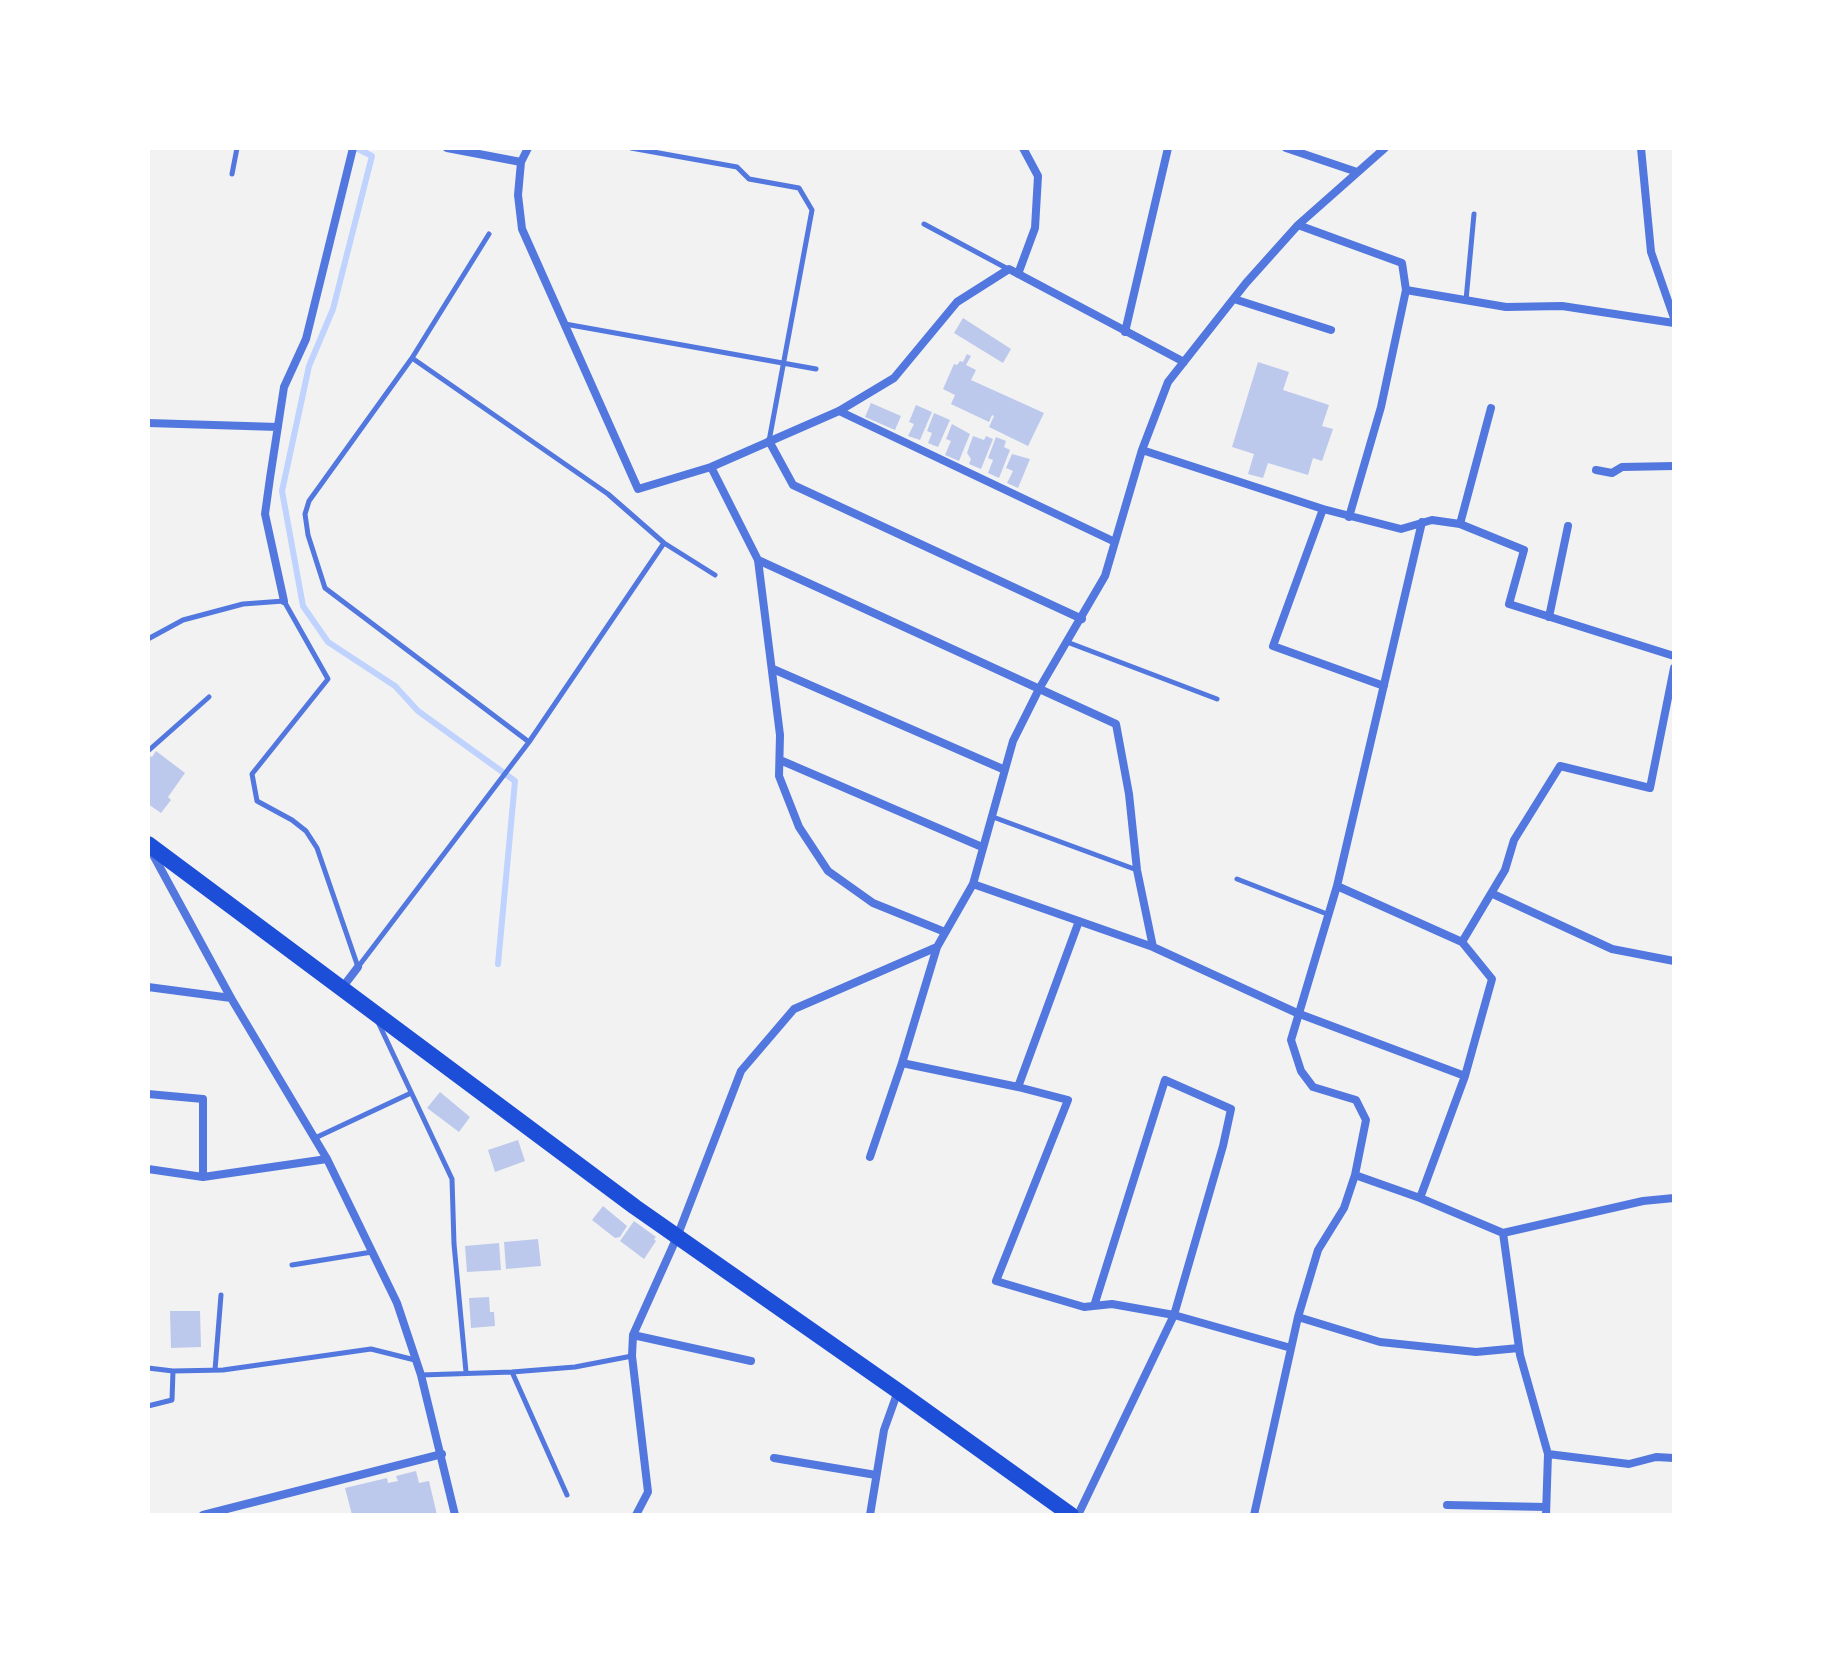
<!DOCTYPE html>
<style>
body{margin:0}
#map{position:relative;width:1822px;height:1663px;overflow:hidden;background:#f2f2f2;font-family:Montserrat,sans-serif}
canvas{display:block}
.frame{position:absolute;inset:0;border:150px solid #fff;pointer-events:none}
</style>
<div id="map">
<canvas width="1822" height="1663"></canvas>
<div class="frame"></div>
</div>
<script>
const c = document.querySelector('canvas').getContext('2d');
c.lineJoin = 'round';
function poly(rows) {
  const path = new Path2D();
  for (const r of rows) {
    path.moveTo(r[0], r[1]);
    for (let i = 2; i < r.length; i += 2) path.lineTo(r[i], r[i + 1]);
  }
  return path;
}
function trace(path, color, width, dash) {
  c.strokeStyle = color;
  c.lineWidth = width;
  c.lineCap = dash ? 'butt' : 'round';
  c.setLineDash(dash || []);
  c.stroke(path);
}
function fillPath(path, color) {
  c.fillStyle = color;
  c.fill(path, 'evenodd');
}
const stream = poly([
 [356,148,372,156,333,309,309,366,282,491,303,606,328,642,395,686,418,711,515,781,498,964]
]);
const building = poly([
 [963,318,1011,349,1003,363,954,333],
 [967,354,971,356,966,365,976,370,971,380,1044,413,1028,446,989,427,994,416,992,415,989,422,951,404,955,395,943,389,954,364,957,365,960,361,963,362],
 [1258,362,1289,372,1283,390,1329,405,1322,426,1333,429,1322,461,1313,458,1308,475,1268,463,1263,478,1248,474,1254,454,1232,447],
 [871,403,901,416,895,430,865,417],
 [916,405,932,412,920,440,908,436,914,424,909,422],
 [934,413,950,420,938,447,928,443,932,433,927,431],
 [952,424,970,434,959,461,945,455,951,441,946,439],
 [973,436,984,440,986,436,993,439,981,469,969,464,971,459,967,453],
 [996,437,1006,441,1004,447,1010,450,999,478,988,473,993,460,988,458],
 [1012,454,1030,459,1018,488,1007,483,1013,471,1006,468],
 [156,751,185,773,168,797,171,800,161,813,148,804,148,755,152,757],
 [440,1092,470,1117,459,1132,427,1108],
 [518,1140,525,1161,495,1172,488,1150],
 [603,1206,627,1226,620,1237,615,1238,592,1220],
 [634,1221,656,1237,654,1239,656,1241,644,1259,620,1241],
 [538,1239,541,1266,506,1269,504,1242],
 [499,1243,501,1270,467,1272,465,1246],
 [489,1297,490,1312,494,1312,495,1326,471,1328,469,1298],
 [170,1311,200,1311,201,1347,171,1348],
 [416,1471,419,1483,429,1481,437,1515,352,1515,345,1488,387,1478,388,1483,398,1481,396,1476]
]);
const service = poly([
 [631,148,737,167,749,179,799,188,812,210,769,441],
 [232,174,237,148],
 [924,224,1008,269],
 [489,234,412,358,309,501,305,514,308,535,325,588,529,742],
 [1466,300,1474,214],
 [565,324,816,369],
 [412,358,608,494,664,543,715,575],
 [148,639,183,620,243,604,284,601,328,679,252,774,257,801,292,820,306,831,317,848,358,967],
 [1067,642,1217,699],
 [148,751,209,697],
 [993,817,1137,870],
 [1237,879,1327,914],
 [358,967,529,742,664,543],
 [378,1022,452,1179,454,1244,466,1372],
 [315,1138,411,1093],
 [292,1265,372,1252],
 [148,1368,173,1371,223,1370,371,1349,415,1360],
 [215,1370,221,1295],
 [512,1372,567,1495],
 [421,1375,512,1372,575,1367,632,1356],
 [148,1406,172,1400,173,1371]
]);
const minor = poly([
 [447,148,521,162,518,195,522,229,638,489,711,467],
 [1286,148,1357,172],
 [1641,148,1651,252,1674,318],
 [521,162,528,148],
 [1298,225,1402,263,1406,290,1506,307,1562,306,1674,323],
 [1018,274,1035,228,1038,176,1023,148],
 [1234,299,1331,330],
 [1125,332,1168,148],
 [839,411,1115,542],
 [148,423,278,427],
 [769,441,793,485,1082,619],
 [1142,450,1323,509,1401,529,1432,520,1460,524,1524,550,1509,604,1674,656],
 [1596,470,1612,473,1622,467,1674,466],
 [1323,509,1273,646,1384,686],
 [1349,517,1381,407,1406,290],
 [1460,524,1491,408],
 [758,560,1116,724,1129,794,1137,870,1153,947],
 [284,601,265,514,270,478,284,387,306,339,353,148],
 [1549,617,1568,526],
 [773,669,1005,770],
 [780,760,982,847],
 [151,851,231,998,327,1159,397,1303,421,1375,455,1515],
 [973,884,1153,947,1297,1013,1465,1076],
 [1337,886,1462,942,1505,870,1514,840,1560,766,1650,788,1674,668],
 [1493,894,1612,949,1674,961],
 [945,932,873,903,828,871,799,827,779,776,780,735,758,560,711,467,839,411,894,378,957,302,1009,269,1184,362],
 [937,947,902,1063,1018,1087,1068,1100,996,1281,1084,1307,1112,1304,1174,1315,1291,1348],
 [148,987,231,998],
 [342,988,358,967],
 [1018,1087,1079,921],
 [148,1094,203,1099,203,1177],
 [870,1157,902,1063],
 [148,1169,203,1177,327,1159],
 [1355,1175,1420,1198,1503,1233],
 [1420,1198,1465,1076,1492,979,1462,942],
 [1298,1317,1380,1342,1476,1352,1519,1348],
 [633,1335,751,1361],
 [1548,1454,1629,1464,1656,1457,1674,1458],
 [774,1458,876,1475],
 [1447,1505,1546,1507],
 [203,1515,442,1454],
 [636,1515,648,1492,632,1356,633,1335,677,1237,741,1071,794,1009,937,947,973,884,1013,741,1039,689,1105,576,1142,450,1168,382,1246,283,1298,225,1385,148],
 [870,1515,884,1430,898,1391],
 [1078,1515,1174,1315,1223,1146,1231,1109,1165,1080,1094,1306],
 [1254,1515,1298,1317,1318,1250,1344,1208,1355,1175,1366,1120,1356,1100,1313,1087,1301,1071,1291,1040,1337,886,1422,522],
 [1546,1515,1548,1454,1520,1355,1503,1233,1643,1201,1674,1198]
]);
const primary = poly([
 [148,844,635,1207,898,1391,1071,1515]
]);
trace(stream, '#bfd3fe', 6);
fillPath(building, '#bdc9ec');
trace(service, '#5277de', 5);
trace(minor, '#5277de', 8);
trace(primary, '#1d4ed8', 16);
</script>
